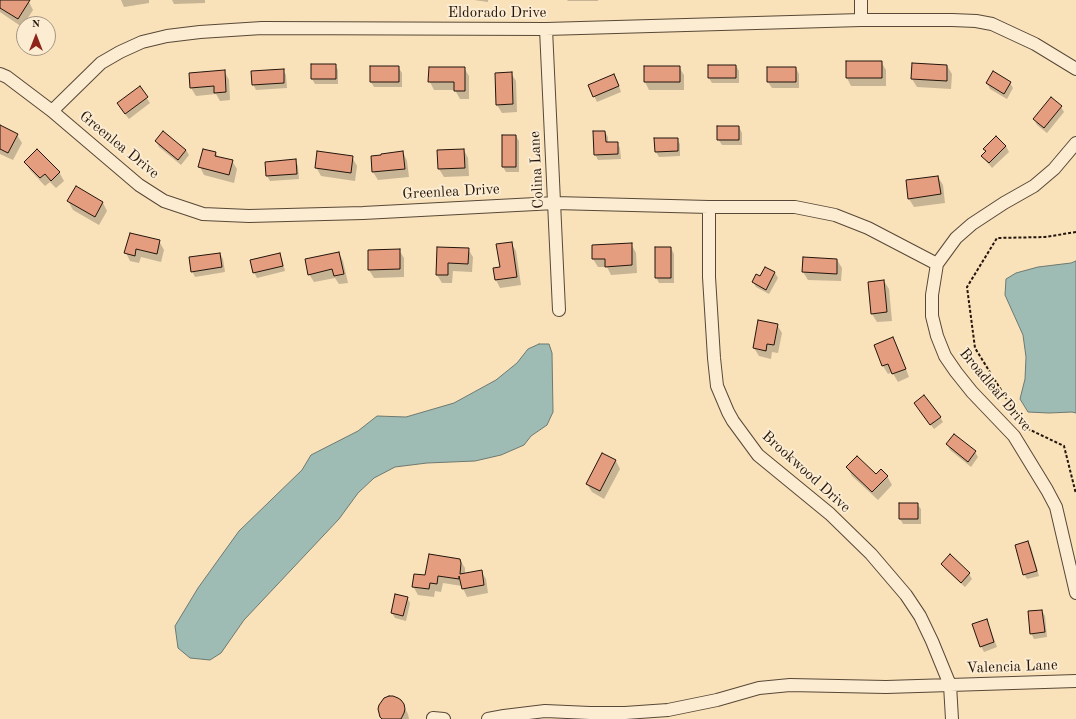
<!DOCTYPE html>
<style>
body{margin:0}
#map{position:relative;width:1076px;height:719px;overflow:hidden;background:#f9e1b9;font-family:"Old Standard TT",serif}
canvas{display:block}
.north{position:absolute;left:16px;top:16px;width:40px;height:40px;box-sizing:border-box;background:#fbecd2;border:1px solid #a59683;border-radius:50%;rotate:0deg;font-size:11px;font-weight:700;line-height:16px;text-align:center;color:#23150c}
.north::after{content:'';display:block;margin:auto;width:14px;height:18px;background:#8f2418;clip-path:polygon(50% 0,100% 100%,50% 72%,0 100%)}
</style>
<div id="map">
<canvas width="1076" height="719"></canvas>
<div class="north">N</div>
</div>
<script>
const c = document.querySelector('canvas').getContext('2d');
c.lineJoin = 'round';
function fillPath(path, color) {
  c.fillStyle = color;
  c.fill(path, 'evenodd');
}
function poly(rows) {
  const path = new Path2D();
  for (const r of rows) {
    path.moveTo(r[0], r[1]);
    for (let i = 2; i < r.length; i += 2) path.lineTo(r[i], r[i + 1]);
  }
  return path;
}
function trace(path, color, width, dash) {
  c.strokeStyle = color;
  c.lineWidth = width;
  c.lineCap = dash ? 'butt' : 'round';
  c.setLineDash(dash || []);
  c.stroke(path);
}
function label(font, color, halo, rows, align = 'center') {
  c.font = font + ' "Old Standard TT",serif';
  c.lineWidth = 4;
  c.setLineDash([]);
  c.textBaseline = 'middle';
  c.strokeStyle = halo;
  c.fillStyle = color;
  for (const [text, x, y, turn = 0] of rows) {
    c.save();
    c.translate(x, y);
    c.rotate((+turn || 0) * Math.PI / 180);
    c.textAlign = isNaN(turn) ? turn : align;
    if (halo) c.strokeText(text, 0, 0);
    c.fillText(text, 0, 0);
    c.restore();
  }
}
const water = poly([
 [1076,261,1076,413,1072,412,1049,413,1028,412,1020,399,1025,379,1026,357,1023,335,1005,295,1006,279,1016,273,1038,267,1071,263,1076,261],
 [539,344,549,344,552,353,553,412,547,425,531,436,524,445,501,455,475,461,427,463,395,467,374,478,358,493,339,519,244,620,221,653,210,660,190,658,178,648,175,626,198,588,239,531,302,470,311,455,358,431,377,416,406,417,454,403,496,380,517,363,528,349,539,344]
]);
const shadow = poly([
 [0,0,26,0,29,2,33,10,22,27,0,12],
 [121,0,149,0,149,3,124,7],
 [172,0,205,0,205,3,174,4],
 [474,0,488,0,488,2],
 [567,0,598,0,598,1,568,1],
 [847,62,881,62,886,70,886,86,851,86,847,78],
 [335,65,338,70,338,84,315,84,312,79],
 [709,66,736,66,739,71,739,83,712,83,709,78],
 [947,66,952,74,951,89,917,87,912,79],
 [398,67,402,73,402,87,374,87,371,82],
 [679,67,684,75,684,90,649,90,645,82],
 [464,68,469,76,469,99,460,99,455,90,434,90,430,82],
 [768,68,796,68,799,74,799,88,772,88,768,82],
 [283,70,286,75,287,88,256,90,253,84],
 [224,71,229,80,230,100,220,101,216,94,196,96,191,88],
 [511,73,516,81,517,112,502,113,497,105],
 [993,73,1010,83,1013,88,1007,99,990,89,987,83],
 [617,80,621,92,597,102,589,85],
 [140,88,150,103,129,119,121,109],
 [1061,107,1064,112,1047,133,1037,125,1034,119],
 [0,126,17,135,22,143,13,160,0,154],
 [739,127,742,133,742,145,722,145,718,139],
 [605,132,608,137,608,143,617,143,620,148,621,159,598,160,595,154],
 [516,136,519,141,519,172,506,172,503,167],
 [996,137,1006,146,1009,152,992,168,986,161,983,156,986,152,984,149],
 [677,139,680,144,680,156,659,157,656,152],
 [156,141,186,150,189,155,181,165,159,147],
 [464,150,468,158,469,176,444,177,439,169],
 [403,152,407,161,409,177,378,180,373,172,372,157],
 [216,153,218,157,232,161,237,169,234,183,204,175,200,167],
 [352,157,357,166,355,181,321,176,316,167],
 [295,160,298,166,299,179,270,181,267,176],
 [25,162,59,172,64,181,56,188,50,182,45,186,30,170],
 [938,177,943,185,945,203,914,207,909,199],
 [77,188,103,203,107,211,99,225,73,210,68,201],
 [130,234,159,241,164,250,161,262,141,257,139,263,130,261,126,253],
 [511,243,516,251,521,285,500,288,496,280,494,269,501,268],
 [631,244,636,253,637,273,611,275,607,267,598,267,593,259,593,246],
 [438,248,468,249,473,257,472,272,453,271,452,283,442,283,437,275],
 [671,248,674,254,674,283,659,283,656,277],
 [399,250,404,258,404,277,374,278,369,270,369,251],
 [339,253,343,261,348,283,339,284,335,278,314,282,309,274],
 [220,254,223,259,225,272,195,277,192,271],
 [279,254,282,259,285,271,257,278,254,272],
 [837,260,842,268,841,281,808,280,803,272],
 [775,273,778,278,769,294,756,287,753,282,761,277],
 [884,281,889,289,892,321,877,322,872,314],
 [758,322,777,325,782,333,778,353,772,352,771,359,759,356,754,348],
 [893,338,897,346,909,377,898,382,892,372,888,374,883,366,875,345],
 [918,408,940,417,943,422,934,429],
 [955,435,975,452,978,457,971,467,950,450,947,444],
 [616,461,620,469,604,499,592,492,587,484],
 [847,467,876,476,887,476,892,485,878,500,852,476],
 [917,504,921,509,921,524,903,524,900,519],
 [1028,542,1031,547,1039,576,1027,579,1024,574],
 [950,556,969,574,972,579,965,587,945,569,942,564],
 [460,560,465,568,465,574,481,571,486,579,488,593,467,597,462,586,443,583,441,592,435,591,434,597,418,595,413,586,426,576],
 [407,598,410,603,406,621,395,618,392,613],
 [1042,611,1045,616,1047,637,1034,639,1031,633],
 [986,621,989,626,997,647,984,652,981,646],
 [403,705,408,714,409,719,383,719]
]);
const building = poly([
 [0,0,30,0,18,19,0,8,0,0],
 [846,61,882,61,882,78,846,78,846,61],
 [912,63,947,65,947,81,911,79,912,63],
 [311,64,336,64,336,79,311,79,311,64],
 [708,65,736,65,736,78,708,78,708,65],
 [370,66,399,66,399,82,370,82,370,66],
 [644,66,680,66,680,82,644,82,644,66],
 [429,67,465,67,465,91,454,91,454,82,428,82,429,67],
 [767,67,796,67,796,82,767,82,767,67],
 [284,69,284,83,252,85,251,71,284,69],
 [225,70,226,92,214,93,214,86,190,88,189,73,225,70],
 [993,71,1011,82,1004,94,986,83,993,71],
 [512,72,513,104,496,105,495,73,512,72],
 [614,74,619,86,593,97,588,85,614,74],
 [140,86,148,97,125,114,117,103,140,86],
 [1051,97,1062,106,1044,128,1033,119,1051,97],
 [0,125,18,134,8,153,0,149,0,125],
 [717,126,739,126,739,140,717,140,717,126],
 [163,131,186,150,178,160,155,141,163,131],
 [593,131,605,131,606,142,618,142,618,154,594,155,593,131],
 [502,135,516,135,516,167,502,167,502,135],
 [996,136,1006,146,989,163,981,156,986,151,983,149,996,136],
 [654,138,678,138,678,151,655,152,654,138],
 [37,149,60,172,51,181,45,174,40,178,24,162,37,149],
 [203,149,216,152,215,156,233,160,229,175,198,167,203,149],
 [464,149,465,168,438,169,437,150,464,149],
 [317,151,353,156,351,173,315,168,317,151],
 [403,151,405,169,372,172,371,156,381,155,381,154,403,151],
 [296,159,297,174,266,176,265,162,296,159],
 [938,176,941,194,908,199,906,180,938,176],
 [76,186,103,202,95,217,67,201,76,186],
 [130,233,160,240,157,254,136,249,135,256,124,253,130,233],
 [512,242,517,277,495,280,493,268,500,267,496,244,512,242],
 [632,243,632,265,605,267,605,259,592,259,592,245,632,243],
 [437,247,469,248,468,264,448,263,448,275,436,275,437,247],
 [655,247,671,247,671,278,655,278,655,247],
 [400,249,400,269,368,270,368,250,400,249],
 [339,252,344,274,334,276,332,269,308,275,305,259,339,252],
 [220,253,222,267,191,272,189,257,220,253],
 [280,253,283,266,253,273,250,260,280,253],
 [803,257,837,259,837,274,802,272,803,257],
 [765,267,775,272,766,290,752,282,756,274,760,276,765,267],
 [884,280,887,312,871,314,868,282,884,280],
 [758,320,778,324,774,345,767,344,766,351,753,348,758,320],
 [893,337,906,369,892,374,888,364,882,366,874,345,893,337],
 [924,395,941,417,930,425,914,403,924,395],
 [954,434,976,451,968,462,946,444,954,434],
 [602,453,616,460,600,491,586,484,602,453],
 [857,456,876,474,881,469,888,476,872,492,846,467,857,456],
 [899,503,918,503,918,519,899,519,899,503],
 [1028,541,1037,571,1023,575,1015,545,1028,541],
 [429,554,460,559,461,563,460,574,482,570,484,585,462,589,459,576,459,579,438,576,437,584,430,583,429,589,412,587,414,574,425,575,429,554],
 [950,554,970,573,961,583,941,564,950,554],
 [395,594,408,597,403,616,391,613,395,594],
 [1042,610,1045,632,1030,634,1028,611,1042,610],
 [987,619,994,642,980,647,972,624,987,619],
 [389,696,393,696,398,698,401,700,404,704,405,709,404,713,401,719,382,719,380,717,378,709,379,705,384,698,389,696]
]);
const path = poly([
 [1076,232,1045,237,997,238,967,287,975,348,1024,427,1064,446,1076,494]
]);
const minor = poly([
 [861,0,861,20],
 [546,29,559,310],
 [0,74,7,77,52,111,139,185,164,201,203,214,249,216,363,213,555,203,709,207,795,207,835,215,868,228,937,264],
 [52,111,101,63,120,52,142,42,167,36,200,32,262,28,546,29,861,20,952,20,976,21,992,24,1035,44,1076,69],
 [1076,143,1054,169,1034,186,1004,203,972,224,956,238,937,264,932,295,932,316,937,336,945,356,956,372,972,392,1014,436,1047,490,1056,507,1076,593],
 [709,207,709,277,714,358,717,386,728,412,733,421,758,455,830,514,871,554,906,595,920,616,932,641,950,685,952,719],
 [433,718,444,719],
 [488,719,504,716,545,711,590,713,625,713,668,710,717,700,759,688,790,685,886,687,950,685,1076,681]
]);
const streetNames = [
 ["Eldorado Drive",497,13],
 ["Greenlea Drive",119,145,39],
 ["Colina Lane",537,170,-93],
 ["Greenlea Drive",451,192,-3],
 ["Broadleaf Drive",995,390,50],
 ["Brookwood Drive",806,472,42],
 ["Valencia Lane",1012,667,-2]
];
fillPath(water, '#9ebcb4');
trace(water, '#6d7971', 1);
fillPath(shadow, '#0003');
fillPath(building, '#e59d7f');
trace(building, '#23150c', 1);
trace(minor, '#584837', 14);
trace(path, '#23150c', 2, [3, 2]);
trace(minor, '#fbecd2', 12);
label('15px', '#23150c', '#fbecd2', streetNames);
</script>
